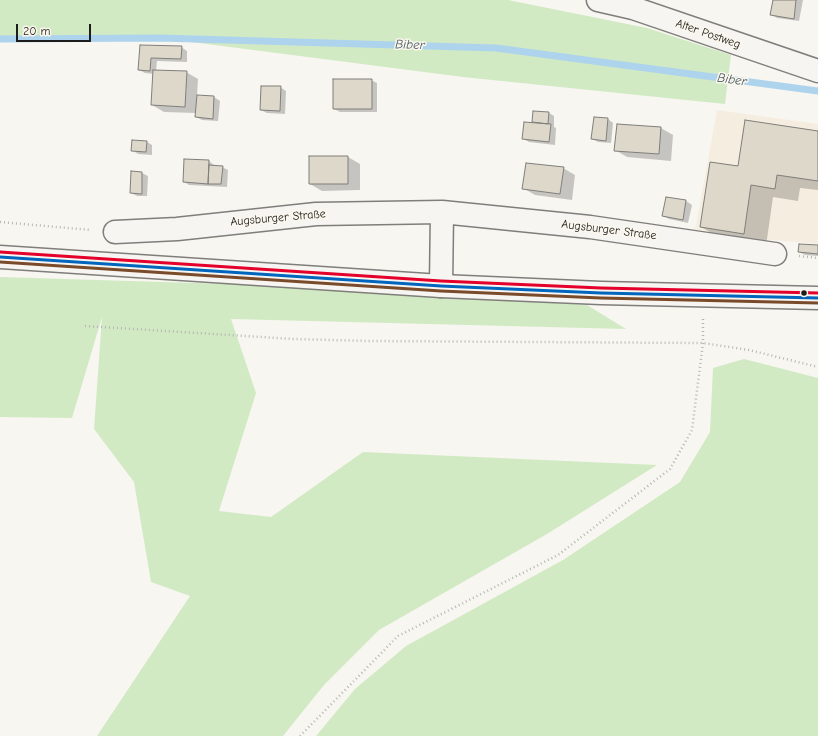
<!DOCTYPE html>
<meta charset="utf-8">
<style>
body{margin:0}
#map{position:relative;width:818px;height:736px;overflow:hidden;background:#f8f6f0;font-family:"Comic Neue",sans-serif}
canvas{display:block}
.scale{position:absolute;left:16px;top:24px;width:75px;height:18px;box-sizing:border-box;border:2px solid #1c1c1c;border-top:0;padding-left:5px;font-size:12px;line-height:14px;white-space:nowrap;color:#1c1c1c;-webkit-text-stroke:3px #fbf7ec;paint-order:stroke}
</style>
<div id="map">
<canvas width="818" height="736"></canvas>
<div class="scale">20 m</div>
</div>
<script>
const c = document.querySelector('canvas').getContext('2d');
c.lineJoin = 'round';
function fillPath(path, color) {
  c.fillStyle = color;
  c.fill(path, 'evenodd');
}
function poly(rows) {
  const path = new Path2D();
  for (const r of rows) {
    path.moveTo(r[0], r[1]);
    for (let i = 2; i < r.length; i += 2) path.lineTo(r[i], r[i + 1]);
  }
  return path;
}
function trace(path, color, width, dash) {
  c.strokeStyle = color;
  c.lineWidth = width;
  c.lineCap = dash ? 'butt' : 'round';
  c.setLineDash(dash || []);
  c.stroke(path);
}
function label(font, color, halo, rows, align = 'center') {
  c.font = font + ' "Comic Neue",sans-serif';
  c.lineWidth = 3;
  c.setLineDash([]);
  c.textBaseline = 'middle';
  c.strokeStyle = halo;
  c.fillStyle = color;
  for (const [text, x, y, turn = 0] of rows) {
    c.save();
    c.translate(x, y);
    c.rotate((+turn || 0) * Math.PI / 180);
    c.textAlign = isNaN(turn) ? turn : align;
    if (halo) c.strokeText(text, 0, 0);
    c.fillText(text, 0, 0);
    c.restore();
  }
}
const built = poly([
 [717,110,818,124,818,244,762,239,694,229,696,226]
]);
const green = poly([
 [0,0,508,0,647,28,731,55,725,104,463,77,160,38,0,39],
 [0,277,293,286,587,305,626,329,231,319,256,393,219,511,271,517,363,452,657,465,547,534,379,630,324,685,283,736,97,736,190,596,151,582,134,482,94,429,102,317,72,418,0,417],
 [744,359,818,378,818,736,316,736,355,689,406,646,563,560,680,482,710,432,713,368]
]);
const shadow = poly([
 [774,0,803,0,799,21,777,18,772,15],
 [141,46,181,47,187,51,187,62,157,61,156,71,186,72,198,79,197,96,214,97,220,101,218,121,202,120,196,117,196,113,164,112,152,105,154,74,145,73,139,70],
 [371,80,377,83,377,112,340,112,334,109],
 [280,87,286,91,285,114,267,113,261,110],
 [534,112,549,113,554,116,554,127,556,128,555,145,529,142,523,139,533,124],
 [608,119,613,123,611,143,598,142,592,139],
 [618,125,661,128,673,135,671,161,627,157,615,150],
 [818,132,818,190,800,188,798,201,773,197,766,246,724,240,701,227,739,167],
 [147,142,152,145,152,155,138,154,132,150],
 [348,157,360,164,360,190,322,191,310,184],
 [185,160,209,161,215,166,222,167,228,170,227,187,189,185,184,182],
 [563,168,575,175,572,200,535,195,523,188],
 [132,172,142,173,148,176,147,196,137,196,131,193],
 [667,198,686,201,692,205,688,223,669,219,663,216],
 [818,246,818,256,805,255,799,252]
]);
const stream = poly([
 [0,39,160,38,496,48,818,91]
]);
const building = poly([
 [773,0,796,0,794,19,770,15,773,0],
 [140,45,182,46,181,59,151,58,150,71,138,70,140,45],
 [153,70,187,71,185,107,151,105,153,70],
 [333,79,372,79,372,109,333,109,333,79],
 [261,86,281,86,280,111,260,110,261,86],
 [197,95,214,96,213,119,195,117,197,95],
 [533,111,549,112,548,124,532,122,533,111],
 [594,117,608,118,606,141,591,139,594,117],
 [745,120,818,131,818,181,777,175,775,189,751,185,744,234,700,227,710,162,738,166,745,120],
 [524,122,551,124,549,142,522,139,524,122],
 [617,124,661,127,659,154,614,151,617,124],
 [132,140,147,141,146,152,131,151,132,140],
 [309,156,348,156,348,184,309,184,309,156],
 [184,159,209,160,208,184,183,182,184,159],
 [526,163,564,167,560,194,522,189,526,163],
 [209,165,223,166,221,184,208,184,209,165],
 [131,171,142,172,142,194,130,193,131,171],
 [666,197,686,200,683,220,662,216,666,197],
 [799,244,818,245,818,254,798,252,799,244]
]);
const path = poly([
 [0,222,91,230],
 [799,256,818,258],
 [85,326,294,339,368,341,703,343,749,350,818,367],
 [300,736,398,636,558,555,670,469,692,430,703,343,703,318]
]);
const minor = poly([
 [598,0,633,8,818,71],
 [115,232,177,229,316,214,442,212,590,227,775,254],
 [441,286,442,212]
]);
const secondary = poly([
 [0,257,441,286,601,293,818,298]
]);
const bus1 = poly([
 [0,257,441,286,601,293,818,298]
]);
const bus2 = poly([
 [0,262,441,291,601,298,818,303]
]);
const bus3 = poly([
 [0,252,441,281,601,288,818,293]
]);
const markers = [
 [804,293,3.5,"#1c1c1c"]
];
const streetNames = [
 ["Alter Postweg",708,34,19],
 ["Augsburger Straße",278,218,-5],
 ["Augsburger Straße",609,230,7]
];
const waterNames = [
 ["Biber",410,45,2],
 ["Biber",732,80,8]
];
fillPath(built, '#f5eee0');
fillPath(green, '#d1eac4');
fillPath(shadow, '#0003');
trace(stream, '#aed3ed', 7);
fillPath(building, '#ded8cb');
trace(building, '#7f7e7b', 1);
trace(minor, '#7f7e7b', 25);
trace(secondary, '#7f7e7b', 25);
trace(path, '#b7b6b4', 2.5, [1, 3]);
trace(minor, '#f6f5f1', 22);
trace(secondary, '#f6f5f1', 22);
trace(bus1, '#0065bd', 3);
trace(bus2, '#7a4b2a', 3);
trace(bus3, '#e4002b', 3);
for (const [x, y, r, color] of markers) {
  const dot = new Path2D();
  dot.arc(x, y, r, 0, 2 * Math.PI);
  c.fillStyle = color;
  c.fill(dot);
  trace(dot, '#fbf7ec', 1.5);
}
label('12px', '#1c1c1c', '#fbf7ec', streetNames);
label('italic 13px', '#445765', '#fbf7ec', waterNames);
</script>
